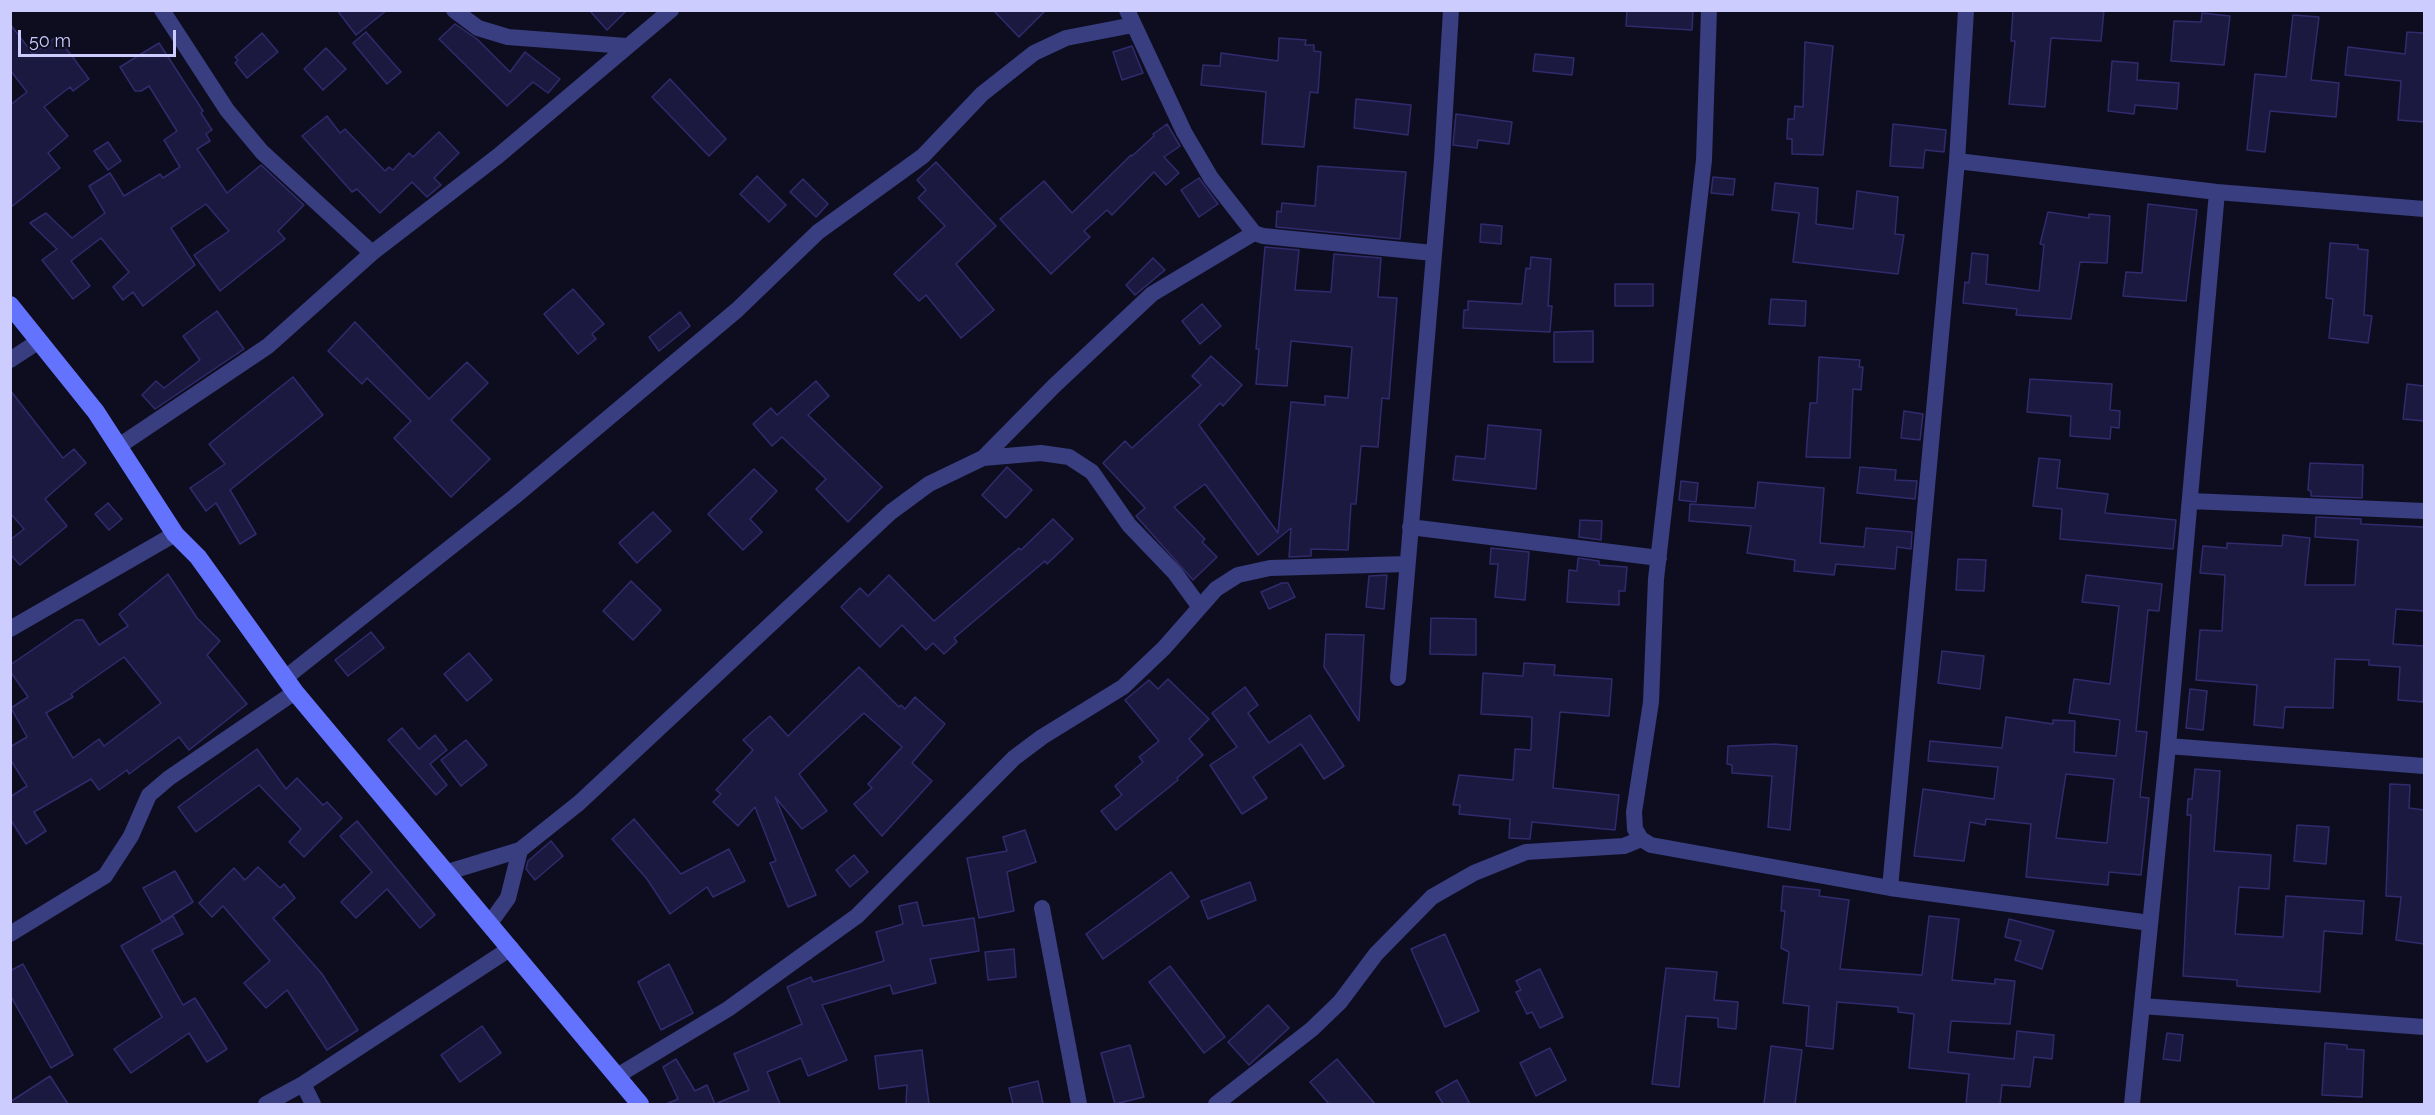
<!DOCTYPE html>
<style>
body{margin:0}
#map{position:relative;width:2435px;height:1115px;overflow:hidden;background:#0e0d20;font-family:Raleway,sans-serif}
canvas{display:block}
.frame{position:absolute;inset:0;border:12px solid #ccf;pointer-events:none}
.scale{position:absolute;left:18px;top:30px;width:158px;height:27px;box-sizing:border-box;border:3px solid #ccf;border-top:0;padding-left:8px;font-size:18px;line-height:21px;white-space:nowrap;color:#ccf;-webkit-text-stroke:4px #0e0d20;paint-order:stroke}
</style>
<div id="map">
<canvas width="2435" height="1115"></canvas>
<div class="frame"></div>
<div class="scale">50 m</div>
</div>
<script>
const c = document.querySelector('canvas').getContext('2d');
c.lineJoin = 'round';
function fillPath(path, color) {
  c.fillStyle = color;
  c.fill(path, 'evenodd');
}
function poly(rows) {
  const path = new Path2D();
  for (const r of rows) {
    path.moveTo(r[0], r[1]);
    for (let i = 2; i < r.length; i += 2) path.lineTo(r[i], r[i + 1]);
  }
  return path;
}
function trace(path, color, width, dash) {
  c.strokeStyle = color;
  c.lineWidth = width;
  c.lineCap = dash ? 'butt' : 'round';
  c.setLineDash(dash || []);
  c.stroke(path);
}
const building = poly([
 [337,10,387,10,356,35,337,10],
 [589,10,627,10,607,30,589,10],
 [993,10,1046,10,1019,37,993,10],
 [1627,10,1693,10,1692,30,1626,26,1627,10],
 [2013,10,2104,10,2101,41,2051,38,2045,107,2009,104,2015,41,2011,41,2013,10],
 [2202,13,2230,16,2224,65,2171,61,2174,21,2201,22,2202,13],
 [2293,15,2319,17,2311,80,2339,83,2336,117,2270,111,2265,152,2247,150,2255,74,2286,77,2293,15],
 [10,24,33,54,57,36,89,79,73,91,70,87,44,107,68,136,48,153,60,168,10,208,10,105,27,92,10,70,10,24],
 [455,24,477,39,510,72,525,52,560,79,548,93,533,82,507,106,439,39,455,24],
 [366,32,401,72,387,84,353,43,366,32],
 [2407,32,2424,33,2424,122,2398,120,2401,81,2345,75,2348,47,2405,54,2407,32],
 [262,33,278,52,247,78,235,63,238,60,235,57,262,33],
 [1279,38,1306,40,1305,45,1314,45,1314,51,1321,52,1318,93,1310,92,1304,147,1262,144,1266,92,1201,85,1203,65,1220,66,1221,53,1278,61,1279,38],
 [1805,42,1833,46,1823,155,1792,154,1792,139,1787,139,1788,119,1794,119,1795,106,1803,107,1805,42],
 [159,43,203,111,201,113,212,130,206,134,210,141,197,149,227,193,261,165,304,205,278,231,285,239,220,291,194,255,229,231,206,204,171,228,195,265,143,306,133,292,123,300,113,287,129,272,101,238,71,261,90,286,73,299,42,260,57,249,30,223,46,213,72,238,105,213,89,186,110,173,124,196,160,174,163,178,180,167,164,140,177,131,149,86,141,91,135,91,120,67,159,43],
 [1132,46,1143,73,1122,80,1113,52,1132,46],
 [326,48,346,69,323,90,304,69,326,48],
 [1535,54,1574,58,1572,75,1533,71,1535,54],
 [2112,61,2138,63,2137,80,2179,83,2177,109,2135,105,2134,114,2108,111,2112,61],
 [670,79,726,139,709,156,652,97,670,79],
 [1356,99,1411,105,1408,135,1354,128,1356,99],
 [1456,114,1512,122,1509,144,1478,140,1477,148,1453,145,1456,114],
 [327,116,340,133,345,129,385,171,389,167,393,170,409,153,413,157,439,132,459,153,434,178,441,185,427,197,412,182,380,213,357,189,352,192,302,136,327,116],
 [1167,124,1180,146,1164,157,1179,173,1166,185,1154,172,1112,215,1107,210,1084,231,1090,237,1051,274,1000,219,1044,181,1072,213,1131,155,1132,156,1154,136,1153,134,1167,124],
 [1893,124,1946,130,1944,152,1925,150,1923,168,1890,166,1893,124],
 [108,142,121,161,108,170,94,151,108,142],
 [936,162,996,226,956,264,994,310,961,338,926,295,919,301,894,274,945,226,918,198,926,190,917,180,936,162],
 [1318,166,1406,172,1400,239,1276,227,1277,211,1281,212,1282,203,1315,206,1318,166],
 [757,176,786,205,769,222,740,194,757,176],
 [1713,177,1735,179,1733,195,1711,193,1713,177],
 [1199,178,1218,204,1199,217,1181,190,1199,178],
 [803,179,828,204,816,217,790,192,803,179],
 [1775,183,1818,188,1816,224,1853,229,1857,191,1898,197,1895,234,1904,235,1898,274,1793,262,1799,213,1772,210,1775,183],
 [2148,204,2197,210,2186,301,2123,296,2126,272,2142,273,2148,204],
 [2048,212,2089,218,2089,214,2110,216,2107,263,2080,262,2071,319,2016,315,2017,309,1963,303,1965,282,1969,283,1972,253,1988,255,1986,284,2039,291,2044,245,2040,244,2048,212],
 [1481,224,1502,226,1501,244,1480,242,1481,224],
 [2330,243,2358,245,2358,249,2368,250,2364,315,2372,316,2368,343,2329,338,2333,299,2326,298,2330,243],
 [1265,247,1299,250,1295,290,1331,292,1334,254,1381,258,1378,297,1397,298,1389,399,1382,398,1378,447,1361,446,1356,504,1351,504,1348,550,1311,549,1311,556,1289,557,1291,528,1258,555,1205,484,1174,507,1205,539,1202,542,1217,557,1193,580,1136,516,1145,508,1103,463,1125,441,1132,448,1201,385,1192,376,1211,356,1242,385,1223,406,1220,403,1199,425,1278,533,1291,402,1325,405,1325,396,1348,398,1352,347,1291,341,1287,386,1256,384,1259,349,1256,349,1265,247],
 [1531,257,1551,259,1548,306,1552,306,1550,332,1463,328,1464,310,1468,310,1468,301,1522,304,1526,268,1530,269,1531,257],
 [1153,258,1165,270,1135,295,1126,285,1153,258],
 [1615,284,1653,284,1653,306,1615,306,1615,284],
 [573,289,604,324,592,334,596,339,578,354,544,314,573,289],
 [1771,299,1806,301,1805,326,1769,324,1771,299],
 [1202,304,1221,326,1200,344,1182,321,1202,304],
 [217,311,244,349,155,409,142,395,156,381,164,388,200,360,183,336,217,311],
 [680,312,690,326,659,351,649,337,680,312],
 [355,322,429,399,467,362,488,383,451,420,490,459,451,497,394,438,411,421,367,378,362,384,328,351,355,322],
 [1593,331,1593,362,1554,362,1554,332,1593,331],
 [1819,357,1860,360,1859,367,1863,367,1861,390,1853,389,1850,458,1806,457,1810,403,1817,403,1819,357],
 [293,377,323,415,230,490,256,534,240,544,216,503,206,511,190,488,225,464,209,444,293,377],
 [2030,379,2112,384,2110,410,2120,411,2119,428,2111,427,2110,439,2070,436,2071,416,2027,412,2030,379],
 [816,381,829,396,808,415,882,487,848,522,816,489,826,479,782,437,772,446,753,424,771,408,777,415,816,381],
 [2407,384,2424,386,2424,421,2403,419,2407,384],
 [10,390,63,458,74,449,86,463,45,499,67,526,20,565,10,554,10,540,24,529,10,513,10,390],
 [1904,411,1923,414,1920,440,1901,438,1904,411],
 [1488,425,1541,430,1536,489,1453,480,1456,456,1485,459,1488,425],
 [2039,458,2060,460,2057,488,2108,494,2105,513,2176,520,2173,549,2060,539,2062,509,2033,506,2039,458],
 [2310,463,2363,465,2362,498,2311,496,2311,491,2308,490,2310,463],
 [1007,467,1032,490,1006,518,982,495,1007,467],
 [1860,467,1896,470,1895,480,1917,481,1915,499,1857,493,1860,467],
 [754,469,777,491,750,519,762,532,743,550,708,514,754,469],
 [1681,481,1698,483,1696,502,1679,500,1681,481],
 [1758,482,1824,488,1820,543,1864,547,1866,528,1912,532,1911,549,1897,547,1895,569,1836,564,1834,575,1794,571,1795,560,1747,553,1751,526,1689,521,1690,504,1755,508,1758,482],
 [108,503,122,519,109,530,95,514,108,503],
 [653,512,671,531,637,563,619,543,653,512],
 [2316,517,2361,519,2361,524,2424,527,2424,611,2396,609,2393,644,2424,646,2423,702,2398,700,2400,667,2369,665,2369,660,2335,659,2333,708,2285,707,2283,728,2254,725,2257,685,2196,680,2200,630,2222,631,2225,575,2200,573,2203,546,2227,548,2227,543,2282,546,2283,535,2310,538,2305,585,2355,585,2358,540,2315,537,2316,517],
 [1053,519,1073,539,1047,564,1045,561,954,638,957,642,944,654,933,643,926,650,902,625,880,647,841,607,860,588,868,596,889,575,934,621,1019,548,1021,550,1053,519],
 [1580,520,1602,521,1601,540,1579,537,1580,520],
 [1491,548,1529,552,1525,600,1495,597,1498,564,1490,564,1491,548],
 [1578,558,1599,561,1599,565,1627,567,1625,591,1619,591,1619,605,1567,602,1569,570,1577,571,1578,558],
 [1958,559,1986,560,1984,591,1956,590,1958,559],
 [168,574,197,618,220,641,207,655,247,704,189,750,179,737,129,774,127,770,99,790,91,779,34,812,46,831,26,844,10,819,10,797,27,786,10,759,10,747,27,737,11,708,28,697,10,671,10,665,76,620,83,620,99,645,128,626,119,614,168,574],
 [124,657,161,703,104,746,99,739,73,758,46,713,73,697,71,694,124,657],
 [1387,575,1384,609,1366,607,1369,576,1387,575],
 [2086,575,2162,584,2159,611,2148,610,2136,731,2147,732,2140,797,2149,798,2141,875,2109,872,2108,885,2026,877,2031,824,1986,819,1985,825,1970,822,1964,861,1914,856,1923,789,1994,799,1998,767,1928,761,1930,741,2002,748,2006,717,2053,724,2053,720,2075,721,2074,752,2116,756,2120,720,2069,713,2074,679,2110,684,2119,606,2082,602,2086,575],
 [2066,774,2114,779,2107,843,2056,838,2066,774],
 [631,581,661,610,633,640,603,611,631,581],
 [1282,583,1288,583,1295,597,1269,609,1261,592,1282,583],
 [1431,618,1476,619,1476,655,1430,654,1431,618],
 [371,632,384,648,348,676,335,660,371,632],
 [1326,634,1364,635,1359,721,1324,667,1326,634],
 [1942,651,1984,656,1980,689,1938,683,1942,651],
 [469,653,492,680,467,701,444,674,469,653],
 [1524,663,1555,665,1554,675,1612,679,1609,716,1560,712,1553,788,1619,795,1615,830,1532,822,1530,839,1509,838,1510,819,1459,814,1460,805,1453,805,1459,775,1513,780,1515,749,1531,750,1532,717,1481,714,1483,673,1523,676,1524,663],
 [859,667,899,707,901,705,905,709,915,697,945,724,912,763,932,781,882,836,854,804,872,788,868,784,902,747,864,713,799,774,827,811,802,829,775,797,816,895,788,907,770,863,776,861,755,807,738,826,713,802,721,794,716,790,753,750,743,740,770,716,788,736,859,667],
 [1168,679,1209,719,1189,739,1203,755,1177,778,1178,780,1116,830,1101,811,1122,795,1115,786,1143,762,1139,757,1159,741,1125,700,1149,680,1158,689,1168,679],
 [1245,687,1258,705,1248,713,1269,743,1310,715,1344,766,1324,779,1301,744,1253,777,1267,798,1242,814,1210,765,1237,747,1212,713,1245,687],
 [2190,689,2207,691,2203,730,2186,728,2190,689],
 [402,728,419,749,435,735,447,750,430,764,447,785,436,795,388,740,402,728],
 [466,740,487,765,461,786,441,760,466,740],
 [1774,744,1797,746,1790,830,1768,827,1772,776,1732,773,1732,765,1727,764,1728,746,1774,744],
 [257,749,286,789,297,778,323,805,327,802,342,818,304,857,289,842,301,829,259,785,196,832,178,807,257,749],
 [2195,769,2220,771,2214,851,2271,855,2269,889,2239,887,2235,934,2283,937,2286,896,2364,901,2362,934,2324,931,2320,992,2237,986,2237,980,2183,976,2191,815,2187,815,2188,799,2192,799,2195,769],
 [2390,784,2410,785,2409,808,2424,810,2424,944,2396,940,2401,897,2386,896,2390,784],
 [634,819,681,874,729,849,745,881,713,897,707,887,670,914,647,879,612,839,634,819],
 [357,821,435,915,420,928,387,889,356,918,341,902,372,872,340,836,357,821],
 [2297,825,2329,827,2326,864,2294,861,2297,825],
 [1025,830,1036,862,1007,872,1014,911,979,918,967,858,1007,851,1003,837,1025,830],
 [551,841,563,856,535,880,526,869,528,861,551,841],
 [854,855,868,872,850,887,836,870,854,855],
 [258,867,280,888,284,884,295,898,273,918,322,974,358,1030,327,1050,287,990,266,1008,244,983,270,961,223,906,212,917,199,903,234,868,245,880,258,867],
 [175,871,193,902,162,922,143,888,175,871],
 [1171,872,1189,897,1103,959,1086,934,1171,872],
 [1250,882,1256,900,1208,919,1201,901,1250,882],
 [1783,886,1820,890,1819,896,1849,900,1840,969,1922,975,1929,916,1959,919,1952,980,1995,984,1995,979,2015,981,2010,1024,1951,1021,1948,1052,2014,1059,2017,1031,2054,1035,2052,1059,2034,1057,2030,1087,2002,1085,2000,1104,1966,1104,1969,1074,1909,1068,1914,1014,1898,1012,1898,1007,1837,1002,1833,1049,1806,1046,1809,1006,1783,1003,1789,952,1781,948,1785,911,1781,911,1783,886],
 [917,902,923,926,974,918,979,951,930,959,936,983,893,994,890,985,822,1005,847,1060,808,1076,801,1058,767,1072,780,1104,666,1104,678,1099,663,1067,676,1059,695,1091,707,1085,715,1104,749,1090,734,1054,802,1024,787,987,811,977,813,982,884,961,876,932,903,924,899,906,917,902],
 [173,916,183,934,152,950,183,1005,195,998,227,1049,207,1062,189,1033,131,1073,114,1049,162,1017,121,946,173,916],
 [2009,919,2054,931,2042,969,2015,960,2021,941,2005,937,2009,919],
 [1445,934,1479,1011,1445,1027,1411,949,1445,934],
 [1014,949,1016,977,988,980,985,952,1014,949],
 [23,964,73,1055,51,1068,10,995,10,971,23,964],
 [669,964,693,1013,661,1030,638,982,669,964],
 [1170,966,1225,1037,1204,1053,1149,982,1170,966],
 [1666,968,1717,972,1714,1000,1738,1002,1736,1029,1718,1027,1718,1018,1686,1016,1679,1087,1652,1084,1666,968],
 [1540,969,1563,1017,1540,1028,1532,1012,1527,1014,1516,992,1521,990,1516,981,1540,969],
 [1268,1005,1289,1028,1249,1065,1228,1042,1268,1005],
 [482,1026,501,1053,460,1082,441,1055,482,1026],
 [2167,1033,2183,1035,2180,1061,2163,1059,2167,1033],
 [2325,1043,2347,1045,2347,1049,2364,1050,2362,1097,2322,1095,2325,1043],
 [1130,1045,1144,1097,1115,1104,1101,1053,1130,1045],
 [1771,1046,1802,1050,1795,1104,1764,1104,1771,1046],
 [1550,1048,1566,1080,1536,1096,1520,1063,1550,1048],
 [922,1050,929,1104,906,1104,907,1085,879,1089,875,1056,922,1050],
 [1337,1059,1375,1104,1329,1104,1310,1082,1337,1059],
 [50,1076,68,1104,10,1104,10,1102,50,1076],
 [1457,1080,1470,1104,1443,1104,1436,1092,1457,1080],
 [1038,1081,1043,1104,1013,1104,1009,1088,1038,1081]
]);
const street = poly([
 [162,10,227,110,262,152,372,253],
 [454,10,478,28,508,37,626,46],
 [1127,10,1184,132,1211,178,1254,233,1263,236,1433,253],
 [1709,10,1704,160,1656,579,1651,702,1634,812,1635,829,1641,839,1651,845,1890,888,2150,923],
 [1957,161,2217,192,2424,209],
 [10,360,39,341],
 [119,446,268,346,372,253,498,156,671,10],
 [983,458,1041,453,1069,457,1092,472,1129,525,1175,573,1199,606],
 [2190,501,2424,511],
 [1410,527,1659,558],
 [10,629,175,534],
 [285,678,514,497,737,310,818,232,923,156,982,94,1034,53,1066,38,1133,25],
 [1398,678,1442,160,1451,10],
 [2168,746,2424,766],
 [448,872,520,850,579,803,891,512,929,484,983,458,1054,386,1152,294,1254,233],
 [1890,888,1957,161,1966,10],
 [1042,908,1079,1104],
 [490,923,508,898,520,850],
 [10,934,105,876,131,836,149,795,169,778,295,692],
 [2142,1006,2424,1027],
 [617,1076,728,1009,857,916,1014,758,1042,737,1123,687,1164,648,1216,589,1238,575,1270,568,1407,564],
 [303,1084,313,1104],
 [266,1104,303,1084,511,948],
 [1216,1104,1312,1029,1340,1002,1376,954,1432,897,1474,873,1526,852,1624,846,1641,839],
 [2132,1104,2168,746,2217,192]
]);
const secondary = poly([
 [10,305,96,412,175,534,198,557,295,692,640,1104]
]);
fillPath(building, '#1c1941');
trace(building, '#302b6d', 1.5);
trace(street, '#383e7f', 16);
trace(secondary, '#6373fe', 18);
</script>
